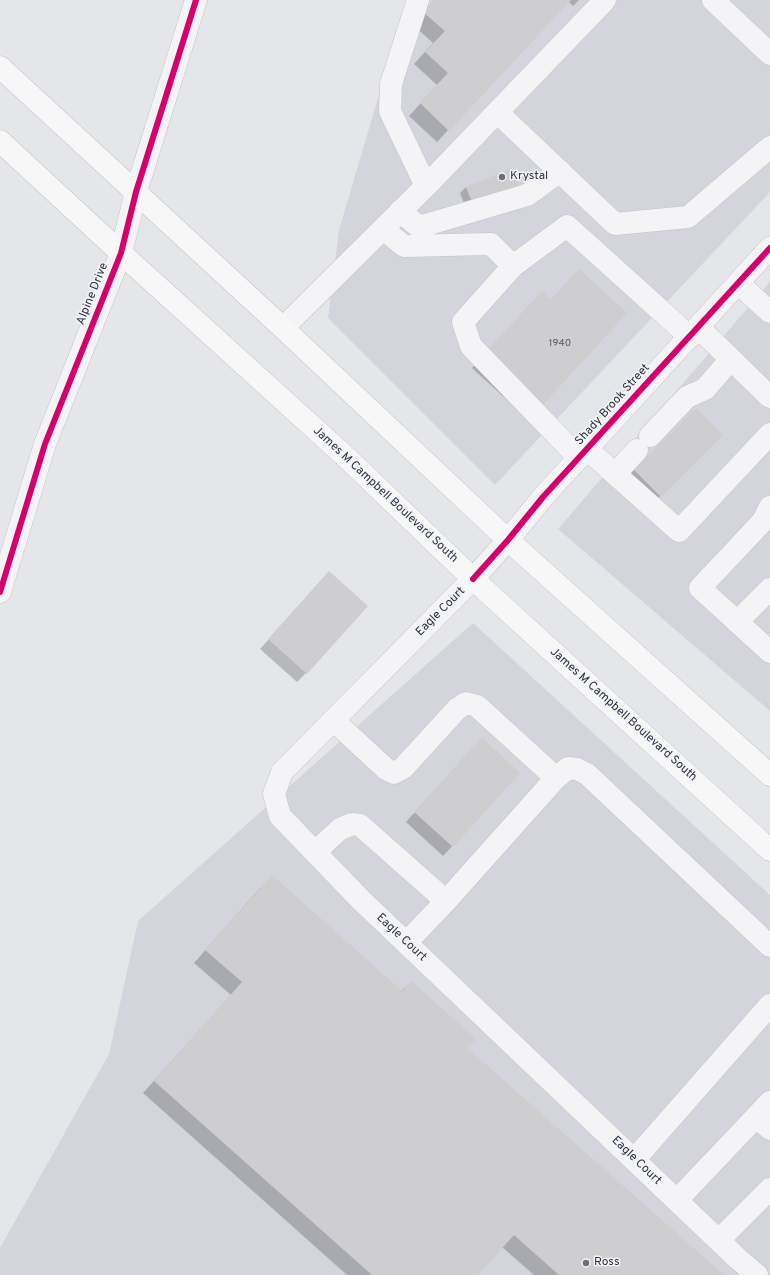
<!DOCTYPE html>
<style>
body{margin:0}
canvas{display:block;background:#e5e6e9}
</style>
<canvas width="770" height="1275"></canvas>
<script>
const c = document.querySelector('canvas').getContext('2d');
c.lineJoin = 'round';
function fillPath(path, color) {
  c.fillStyle = color;
  c.fill(path, 'evenodd');
}
function poly(rows) {
  const path = new Path2D();
  for (const r of rows) {
    path.moveTo(r[0], r[1]);
    for (let i = 2; i < r.length; i += 2) path.lineTo(r[i], r[i + 1]);
  }
  return path;
}
function trace(path, color, width, dash) {
  c.strokeStyle = color;
  c.lineWidth = width;
  c.lineCap = dash ? 'butt' : 'round';
  c.setLineDash(dash || []);
  c.stroke(path);
}
function label(font, color, halo, rows, align = 'center') {
  c.font = font + ' Overpass,sans-serif';
  c.lineWidth = 3;
  c.setLineDash([]);
  c.textBaseline = 'middle';
  c.strokeStyle = halo;
  c.fillStyle = color;
  for (const [text, x, y, turn = 0] of rows) {
    c.save();
    c.translate(x, y);
    c.rotate((+turn || 0) * Math.PI / 180);
    c.textAlign = isNaN(turn) ? turn : align;
    if (halo) c.strokeText(text, 0, 0);
    c.fillText(text, 0, 0);
    c.restore();
  }
}
const built = poly([
 [407,0,770,0,770,192,495,485,328,318,339,230],
 [770,282,770,711,558,529],
 [473,623,770,895,770,1275,0,1275,0,1248,109,1054,138,921]
]);
const shadow = poly([
 [435,0,579,0,573,6,568,1,437,142,409,116,437,85,414,64,433,43,412,24],
 [518,186,467,211,460,193,466,187],
 [530,305,528,419,472,368],
 [696,409,721,435,651,505,625,479],
 [320,582,306,673,297,682,260,649],
 [473,748,519,773,443,856,406,822],
 [260,888,401,991,411,982,466,1048,723,1275,534,1275,502,1247,477,1275,347,1275,143,1093,231,995,194,963]
]);
const building = poly([
 [434,0,571,0,449,131,420,103,448,73,425,52,445,31,423,12],
 [512,168,520,187,473,205,466,187],
 [579,269,627,313,541,407,483,355,542,291,551,299],
 [696,408,723,435,661,497,634,470],
 [329,571,368,606,307,674,268,639],
 [482,738,520,773,453,847,414,812],
 [272,875,402,991,411,981,476,1039,467,1048,724,1275,559,1275,514,1235,478,1275,372,1275,154,1081,242,982,205,950]
]);
const minor = poly([
 [713,0,770,54],
 [497,112,615,224,688,217,770,147],
 [426,186,605,0],
 [400,211,419,227,527,195,560,171],
 [383,229,404,246,491,244,513,266,463,322,471,346,579,458],
 [513,266,567,226,690,337],
 [739,284,770,312],
 [698,327,770,397],
 [283,328,426,186,390,111,391,84,418,0],
 [650,436,687,397,705,389,731,359],
 [587,449,679,531,770,434],
 [615,474,637,450],
 [770,507,763,521,700,588,770,652],
 [0,592,45,444,121,253,136,192,196,0],
 [737,622,770,589],
 [333,720,386,769,394,773,403,768,457,709,466,703,477,706,556,778,568,768,577,769,587,774,770,946],
 [315,852,340,829,352,824,360,825,446,901,406,943],
 [446,901,556,778],
 [756,1117,770,1129],
 [634,1160,770,1005],
 [677,1200,770,1102],
 [719,1240,770,1189],
 [757,1275,736,1257,361,900,280,816,274,794,282,772,473,579,508,540,543,497,770,248]
]);
const major = poly([
 [0,67,283,328,508,540,770,775],
 [0,141,121,253,347,458,473,579,770,850]
]);
const cycleway = poly([
 [473,579,508,540,543,497,770,248],
 [0,592,45,444,121,253,136,192,196,0]
]);
const markers = [
 [502,177,4,"#6d707c"],
 [586,1263,4,"#6d707c"]
];
const numberNames = [
 ["1940",560,344]
];
const poiNames = [
 ["Krystal",510,177],
 ["Ross",594,1263]
];
const streetNames = [
 ["Alpine Drive",93,294,-68],
 ["Shady Brook Street",613,405,-48],
 ["James M Campbell Boulevard South",385,495,43],
 ["Eagle Court",441,612,-45],
 ["James M Campbell Boulevard South",623,715,42],
 ["Eagle Court",401,938,43],
 ["Eagle Court",636,1161,44]
];
fillPath(built, '#d4d5dc');
fillPath(shadow, '#0003');
fillPath(building, '#ceced1');
trace(minor, '#c3c4c7', 23);
trace(major, '#c2c3c6', 23);
trace(minor, '#f4f4f6', 22);
trace(major, '#f7f7f8', 22);
trace(cycleway, '#d6006c', 6);
for (const [x, y, r, color] of markers) {
  const dot = new Path2D();
  dot.arc(x, y, r, 0, 2 * Math.PI);
  c.fillStyle = color;
  c.fill(dot);
  trace(dot, '#f3f5f8', 1.5);
}
label('10px', '#565966', null, numberNames);
label('12px', '#2d3141', '#f3f5f8', poiNames, 'left');
label('12px', '#2d3141', '#f3f5f8', streetNames);
</script>
